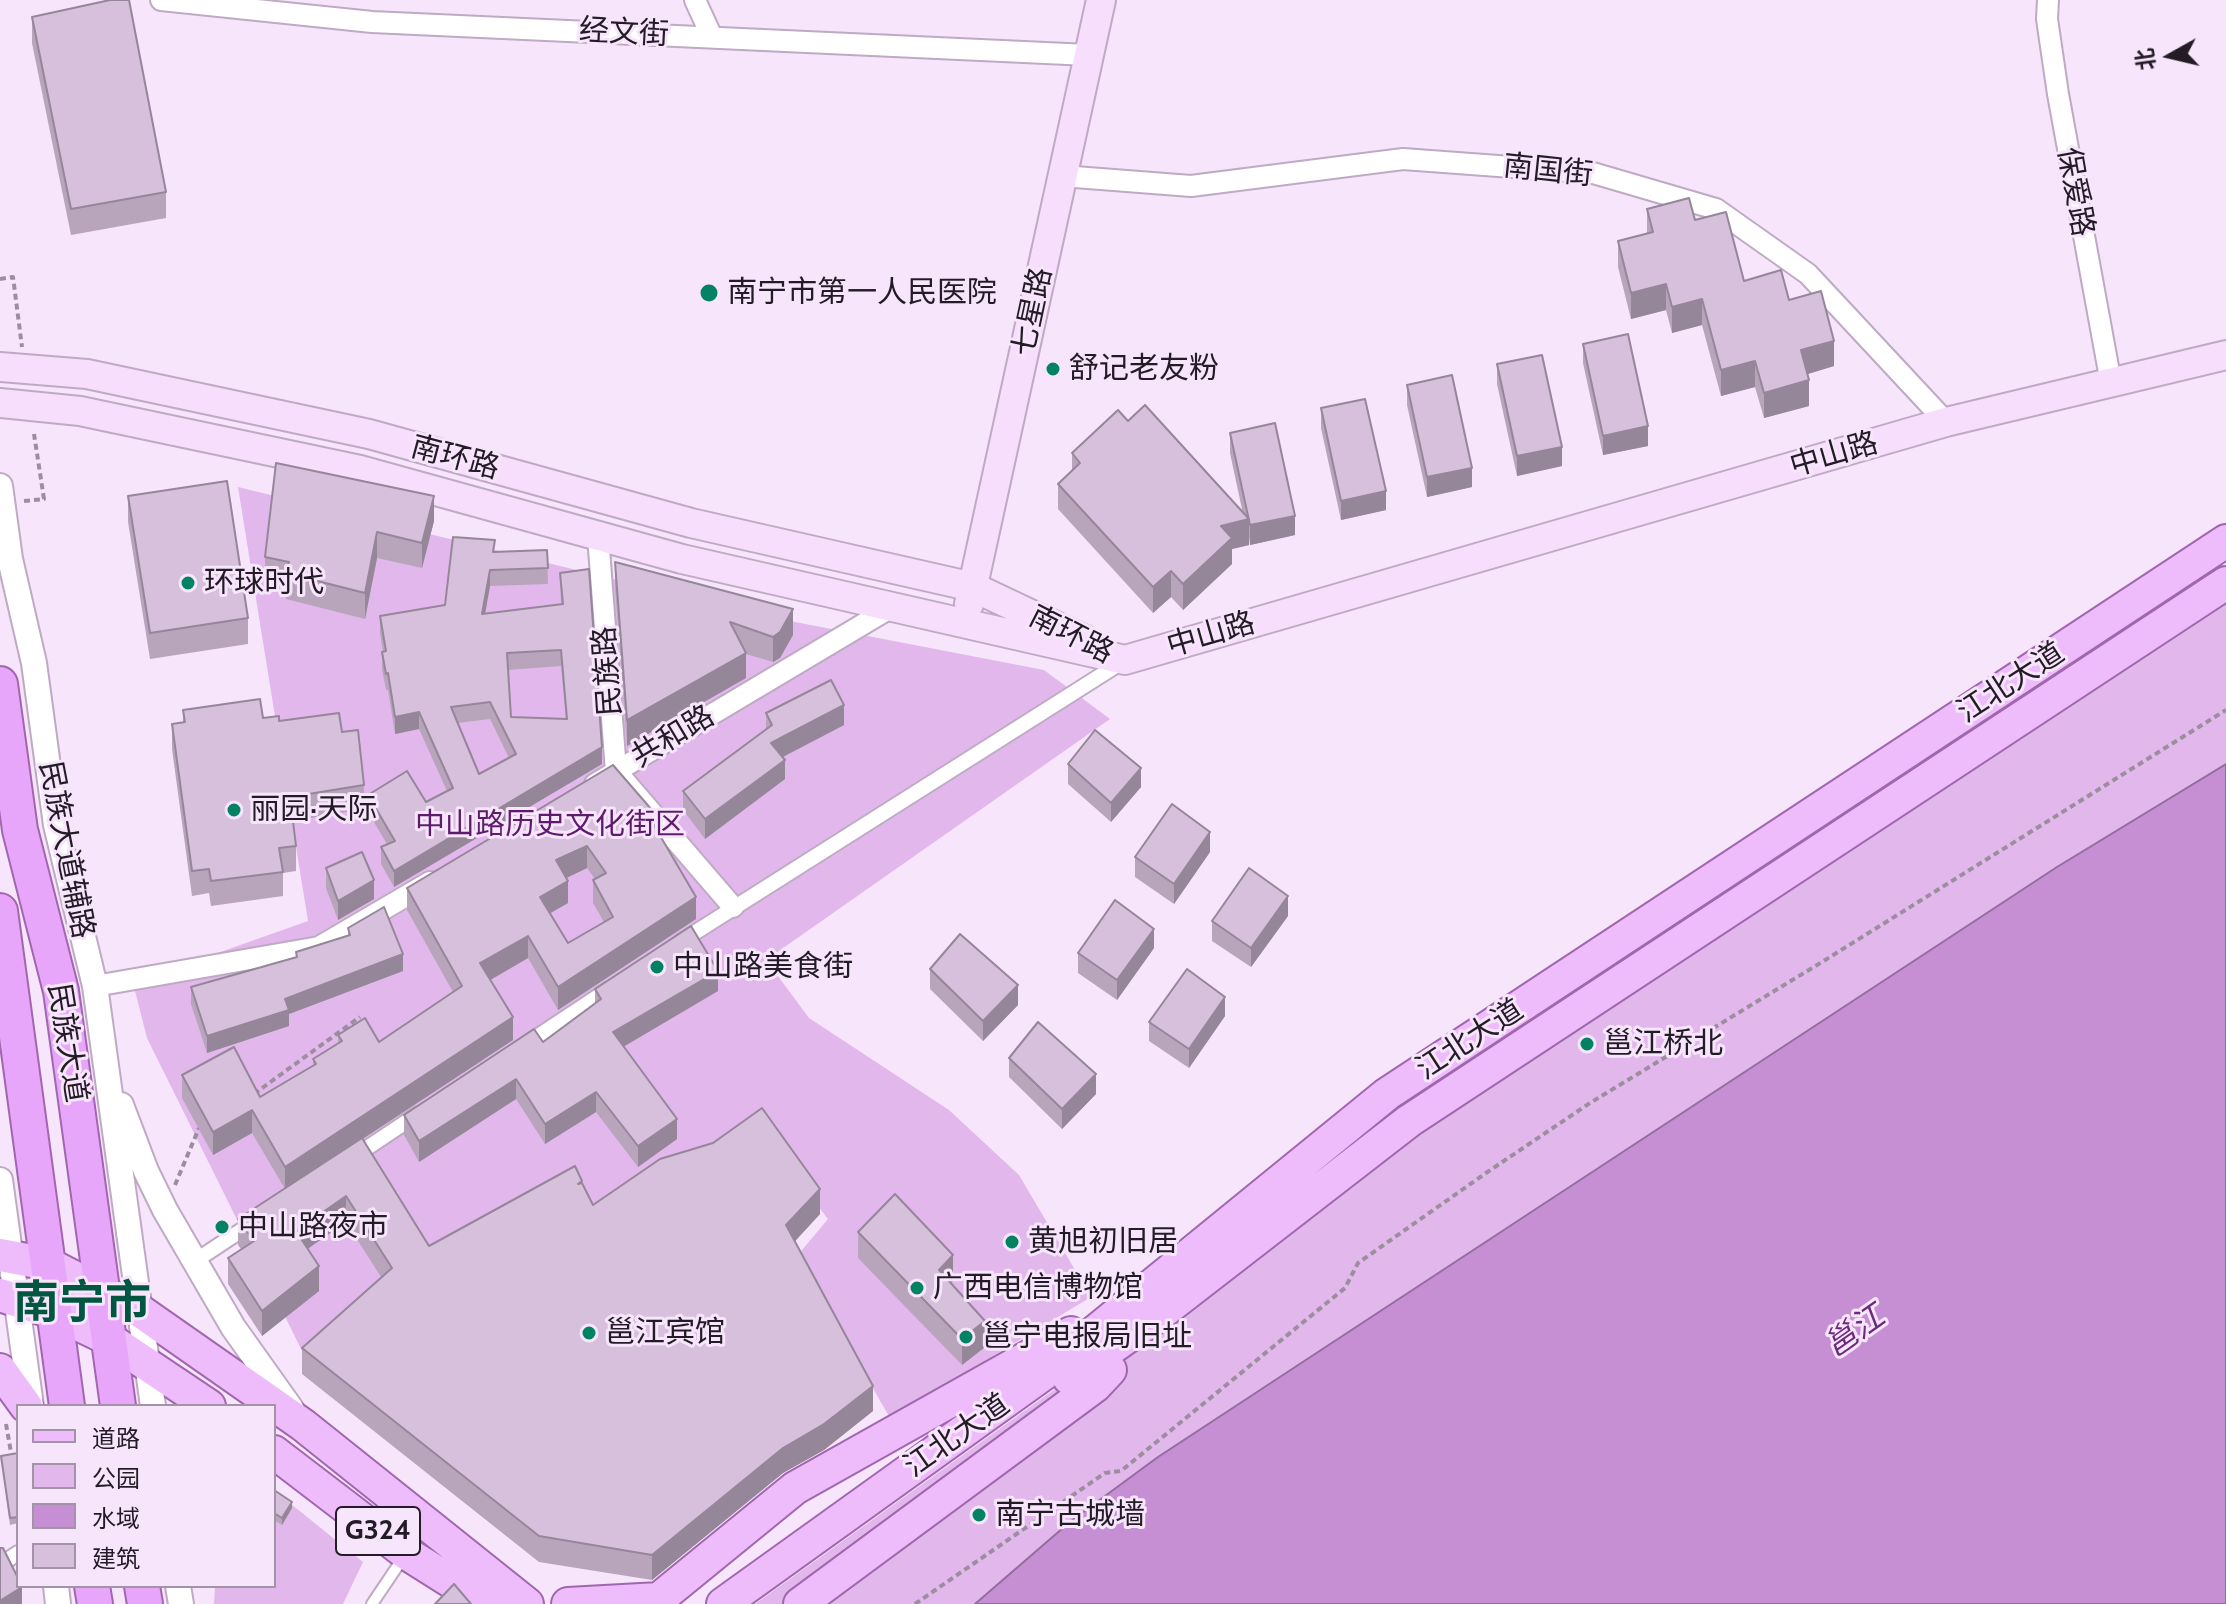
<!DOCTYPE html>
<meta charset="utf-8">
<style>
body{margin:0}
#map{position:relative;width:2226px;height:1604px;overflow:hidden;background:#f7e5fc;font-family:Cabin,"Noto Sans SC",sans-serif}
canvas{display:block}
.legend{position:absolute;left:16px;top:1404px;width:260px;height:184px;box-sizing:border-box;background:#f7e5fc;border:2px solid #a294a6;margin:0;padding:10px 14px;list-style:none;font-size:24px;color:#231b25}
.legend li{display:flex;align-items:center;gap:16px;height:40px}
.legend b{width:40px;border:2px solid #a294a6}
.north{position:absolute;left:2130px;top:16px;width:80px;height:80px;-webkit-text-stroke:6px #f7e5fc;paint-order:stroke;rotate:262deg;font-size:22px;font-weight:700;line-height:32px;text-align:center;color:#231b25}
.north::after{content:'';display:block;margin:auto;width:28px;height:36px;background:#231b25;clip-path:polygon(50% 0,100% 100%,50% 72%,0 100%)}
</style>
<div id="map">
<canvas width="2226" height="1604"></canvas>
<ul class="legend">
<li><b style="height:10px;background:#eebcfb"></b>道路</li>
<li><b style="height:22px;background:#e1b7ec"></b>公园</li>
<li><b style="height:22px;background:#c68fd4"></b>水域</li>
<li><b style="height:22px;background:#d6c0db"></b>建筑</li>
</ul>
<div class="north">北</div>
</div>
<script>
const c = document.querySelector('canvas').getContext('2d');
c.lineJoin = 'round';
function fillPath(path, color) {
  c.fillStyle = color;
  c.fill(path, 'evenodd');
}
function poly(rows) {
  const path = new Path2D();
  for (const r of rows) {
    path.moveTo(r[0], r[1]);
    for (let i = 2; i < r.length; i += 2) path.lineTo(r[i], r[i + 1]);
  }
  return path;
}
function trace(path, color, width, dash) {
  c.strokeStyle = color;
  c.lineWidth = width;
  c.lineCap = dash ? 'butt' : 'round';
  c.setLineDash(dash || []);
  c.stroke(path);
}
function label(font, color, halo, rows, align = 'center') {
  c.font = font + ' Cabin,"Noto Sans SC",sans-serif';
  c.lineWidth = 6;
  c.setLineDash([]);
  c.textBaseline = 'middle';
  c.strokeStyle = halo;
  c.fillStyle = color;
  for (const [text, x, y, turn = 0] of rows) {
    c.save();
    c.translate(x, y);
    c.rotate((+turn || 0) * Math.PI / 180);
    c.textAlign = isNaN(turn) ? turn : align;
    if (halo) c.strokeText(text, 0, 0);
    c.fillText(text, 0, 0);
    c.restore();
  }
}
const green = poly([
 [238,487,764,616,1044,670,1110,719,766,960,809,1018,949,1110,1019,1175,1091,1297,890,1418,797,1256,828,1219,756,1126,305,1357,147,1038,133,983,308,921],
 [2226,583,2226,764,2057,867,1158,1457,1071,1521,975,1604,755,1604,1161,1313,1409,1121],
 [274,1495,286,1500,363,1562,343,1604,214,1604,215,1586,274,1586]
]);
const water = poly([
 [2226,764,2226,1604,975,1604,1071,1521,1158,1457,2057,867,2226,764]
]);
const path = poly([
 [0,279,13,277,22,347],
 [24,501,44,499,34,434],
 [254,1094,360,1017],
 [175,1185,199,1128],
 [6,1424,12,1458],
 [915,1604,1105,1473,1121,1471,1345,1288,1358,1263,1486,1173,1590,1103,1822,962,2226,710]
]);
const service = poly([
 [372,1604,405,1555]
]);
const pedestrian = poly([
 [680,942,1122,662],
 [523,1046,609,989],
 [352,1158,418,1114],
 [195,1261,251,1224],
 [0,1565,18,1553]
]);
const minor = poly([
 [161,0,372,22,1089,55],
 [695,0,712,37],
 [2048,0,2047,19,2058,94,2111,383],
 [1062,176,1191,186,1403,159,1593,173,1716,209,1808,274,1946,422],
 [598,536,616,771,733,907],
 [595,784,892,607],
 [95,986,319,947,430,882]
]);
const tertiary = poly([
 [0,486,10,559,34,663,56,825,95,986,153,1406],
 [121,1105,146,1171,165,1210,233,1327,292,1410],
 [0,1180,31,1406],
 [56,1586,58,1604],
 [178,1586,181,1604]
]);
const secondary = poly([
 [0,367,87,374,369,434,691,523,973,587,1085,640],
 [0,403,80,411,360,470,682,559,1125,660,1946,422,2226,355],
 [969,604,1101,0]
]);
const primary = poly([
 [0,1255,48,1264,140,1311,303,1425,527,1604],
 [0,1295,55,1313,109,1339,209,1406],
 [0,1370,26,1406],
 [1069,1378,1161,1313,1409,1121,2226,583],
 [274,1452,406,1553,487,1604],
 [568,1604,659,1599,795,1488,1071,1333],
 [723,1604,1042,1375,1387,1094,2226,541],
 [800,1604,1095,1386,1110,1370]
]);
const trunk = poly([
 [0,684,20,830,61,991,118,1406],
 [0,911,67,1406],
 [92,1586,95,1604],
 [142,1586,145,1604]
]);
const wall = poly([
 [32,17,166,192,166,218,71,235,32,43],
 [1647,209,1695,220,1744,281,1789,300,1834,366,1808,374,1809,406,1764,418,1755,387,1721,396,1702,325,1672,333,1666,310,1631,319,1618,267,1618,241,1647,233],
 [1583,344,1648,446,1603,455,1583,363],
 [1497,364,1562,466,1517,476,1497,384],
 [1407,385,1472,487,1427,497,1407,405],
 [1321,408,1386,510,1341,520,1321,428],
 [1128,421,1243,514,1230,453,1230,433,1295,535,1250,545,1249,537,1249,545,1232,549,1232,564,1183,610,1171,597,1153,613,1058,509,1058,484,1072,471,1072,453],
 [276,463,434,521,422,568,377,558,365,619,286,599,286,587,265,583,265,557],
 [128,496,248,618,248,644,150,659,128,522],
 [547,550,548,584,490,586,485,613,561,604,560,573,602,764,394,887,381,864,381,847,387,844,368,812,368,795,426,802,447,791,419,729,395,734,388,690,386,690,382,669,382,652,383,652,380,633,380,616,445,605,495,552],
 [561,666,566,719,511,717,508,670],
 [490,719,509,758,479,774,457,723],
 [615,562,793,635,780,658,773,662,746,654,746,678,627,746,615,588],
 [183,710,263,718,342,732,364,785,364,809,293,821,296,846,296,871,283,873,283,896,211,906,209,893,192,896,172,749,172,724,183,723],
 [766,713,844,725,783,757,785,779,705,839,683,810,683,791,766,730],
 [1068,764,1141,787,1111,822,1068,784],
 [613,765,658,832,696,919,558,1010,528,958,490,980,513,1040,362,1139,429,1246,582,1183,593,1205,820,1214,795,1241,873,1411,824,1450,783,1473,652,1580,539,1562,302,1374,302,1348,381,1277,346,1222,307,1249,319,1291,262,1336,228,1284,228,1258,241,1249,238,1245,238,1219,285,1189,252,1133,213,1155,182,1098,182,1075,260,1097,313,1066,313,1059,338,1044,338,1035,379,1042,453,992,407,910,407,888],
 [587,868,595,879,593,880,593,903,604,922,568,943,550,913,568,903,566,878],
 [1210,852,1174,904,1135,877,1135,857],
 [326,868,374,899,338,920,326,888],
 [1288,916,1251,967,1212,941,1212,921],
 [348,928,403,971,289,1014,289,1026,207,1053,191,1004,191,987,296,958,296,952,348,936],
 [1154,948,1117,1000,1078,973,1078,953],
 [930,969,1018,1005,983,1041,930,989],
 [595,989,718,991,623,1046,677,1139,638,1167,596,1112,545,1144,516,1099,419,1162,404,1135,404,1115,543,1042,595,1003],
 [1225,1016,1189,1068,1149,1041,1149,1022],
 [1009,1058,1096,1094,1062,1129,1009,1077],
 [858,1232,953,1281,951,1283,985,1347,962,1365,858,1258],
 [18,1453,18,1523,10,1525,1,1456],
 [274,1490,292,1508,282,1525,274,1520]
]);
const shadedWall = poly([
 [1666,284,1666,310,1631,319,1631,293],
 [1702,299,1702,325,1672,333,1672,307],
 [1834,341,1834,366,1801,376,1801,350],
 [1755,361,1755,387,1721,396,1721,370],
 [1809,380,1809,406,1764,418,1764,393],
 [1648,426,1648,446,1603,455,1603,436],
 [1562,447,1562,466,1517,476,1517,456],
 [1472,468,1472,487,1427,497,1427,477],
 [1386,491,1386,510,1341,520,1341,501],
 [434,496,434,521,422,568,422,543],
 [1295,516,1295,535,1250,545,1250,525],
 [1249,519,1249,545,1232,549,1232,564,1183,610,1183,584,1221,526],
 [377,532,377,558,365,619,365,593],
 [490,570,490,586,482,631,482,614],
 [1171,571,1171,597,1153,613,1153,587],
 [793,609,793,635,780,658,773,662,773,637],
 [746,653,746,678,627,746,627,720],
 [844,705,844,725,771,763,771,743],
 [419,712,419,729,395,734,395,717],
 [602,747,602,764,394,887,394,871],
 [785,760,785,779,705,839,705,819],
 [1141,768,1141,787,1111,822,1111,803],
 [658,817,658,840,652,822],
 [1210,832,1210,852,1174,904,1174,884],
 [587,846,587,868,556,883,556,860],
 [374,880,374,899,338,920,338,901],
 [568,881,568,903,540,919,540,897],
 [1288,896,1288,916,1251,967,1251,948],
 [696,897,696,919,558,1010,558,987],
 [1154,929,1154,948,1117,1000,1117,980],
 [528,936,528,958,480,986,480,963],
 [403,954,403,971,289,1014,289,1026,207,1053,207,1036,285,999],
 [718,971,718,991,613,1053,613,1032],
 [1018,985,1018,1005,983,1041,983,1021],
 [1225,997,1225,1016,1189,1068,1189,1049],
 [513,1017,513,1040,285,1190,285,1167],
 [1096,1074,1096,1094,1062,1129,1062,1109],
 [516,1079,516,1099,419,1162,419,1141],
 [596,1092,596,1112,545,1144,545,1124],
 [252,1110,252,1133,213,1155,213,1132],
 [677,1119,677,1139,638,1167,638,1146],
 [820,1189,820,1214,786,1251,786,1225],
 [346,1196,346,1222,296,1257,296,1231],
 [953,1255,953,1281,939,1296,939,1270],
 [319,1266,319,1291,262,1336,262,1311],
 [985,1321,985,1347,962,1365,962,1339],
 [873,1386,873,1411,824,1450,783,1473,652,1580,652,1555,783,1448],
 [292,1502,292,1508,282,1525,282,1518],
 [22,1587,22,1604,0,1604,0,1601]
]);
const building = poly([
 [110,0,129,0,166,192,71,209,32,17,110,0],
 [1689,198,1695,220,1726,212,1744,281,1781,270,1789,300,1821,291,1834,341,1801,350,1809,380,1764,393,1755,361,1721,370,1702,299,1672,307,1666,284,1631,293,1618,241,1653,232,1647,209,1689,198],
 [1628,334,1648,426,1603,436,1583,344,1628,334],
 [1542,355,1562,447,1517,456,1497,364,1542,355],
 [1452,375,1472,468,1427,477,1407,385,1452,375],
 [1365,399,1386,491,1341,501,1321,408,1365,399],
 [1145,405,1249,519,1221,526,1232,538,1183,584,1171,571,1153,587,1058,484,1080,463,1072,453,1118,410,1128,421,1145,405],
 [1275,423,1295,516,1250,525,1230,433,1275,423],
 [276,463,434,496,422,543,377,532,365,593,286,573,289,562,265,557,276,463],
 [227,481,248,618,150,633,128,496,227,481],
 [453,537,495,540,493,552,547,550,548,568,490,570,482,614,563,604,560,573,589,569,602,747,394,871,381,847,395,841,368,795,407,771,426,802,453,788,419,712,395,717,388,673,386,674,382,652,386,651,380,616,445,605,453,537],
 [561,650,567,719,511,717,507,653,561,650],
 [490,702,516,754,479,774,451,707,490,702],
 [615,562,793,609,780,632,773,637,730,622,746,653,627,720,615,562],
 [831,680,844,705,771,743,785,760,705,819,683,791,772,725,766,713,831,680],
 [260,699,263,718,279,716,279,721,339,713,342,732,358,730,364,785,290,797,296,846,279,848,283,872,211,881,209,869,192,871,172,724,185,722,183,710,260,699],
 [1095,730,1141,768,1111,803,1068,764,1095,730],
 [613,765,658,817,652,822,696,897,558,987,528,936,480,963,513,1017,285,1167,252,1110,213,1132,182,1075,234,1047,260,1097,316,1064,313,1059,342,1041,338,1035,365,1018,379,1042,462,986,407,888,613,765],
 [587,846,606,873,593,880,613,917,568,943,540,897,568,881,556,860,587,846],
 [1172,804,1210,832,1174,884,1135,857,1172,804],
 [362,852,374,880,338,901,326,868,362,852],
 [1249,868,1288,896,1251,948,1212,921,1249,868],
 [1115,900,1154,929,1117,980,1078,953,1115,900],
 [384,907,403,954,285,999,289,1010,207,1036,191,987,297,957,296,952,350,935,348,928,384,907],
 [691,926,718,971,613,1032,677,1119,638,1146,596,1092,545,1124,516,1079,419,1141,404,1115,534,1029,543,1042,601,999,595,989,691,926],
 [960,934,1018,985,983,1021,930,969,960,934],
 [1187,969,1225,997,1189,1049,1149,1022,1187,969],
 [1038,1022,1096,1074,1062,1109,1009,1058,1038,1022],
 [762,1108,820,1189,786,1225,873,1386,824,1424,783,1448,652,1555,539,1536,302,1348,392,1268,346,1196,296,1231,319,1266,262,1311,228,1258,254,1241,238,1219,362,1138,429,1246,575,1166,582,1181,578,1184,582,1183,593,1205,660,1159,713,1143,762,1108],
 [895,1194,953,1255,939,1270,985,1321,962,1339,858,1232,895,1194],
 [18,1453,18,1517,10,1518,1,1456,18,1453],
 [274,1490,292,1502,282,1518,274,1513,274,1490],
 [0,1548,3,1548,18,1578,18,1586,22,1587,0,1601,0,1548],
 [454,1584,471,1604,435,1604,454,1584]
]);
const markers = [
 [709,293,10,"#008263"],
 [1053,369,8,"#008263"],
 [188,583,8,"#008263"],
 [234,810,8,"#008263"],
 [657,967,8,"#008263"],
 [1587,1044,8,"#008263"],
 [222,1227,8,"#008263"],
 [1012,1242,8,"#008263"],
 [917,1288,8,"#008263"],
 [589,1333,8,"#008263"],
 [966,1337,8,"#008263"],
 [979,1515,8,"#008263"]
];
const shields = [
 [378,1531,84]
];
const shieldNames = [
 ["G324",378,1531]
];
const streetNames = [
 ["经文街",624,33,3],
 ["南国街",1548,171,6],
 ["保爱路",2075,192,80],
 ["七星路",1033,312,-78],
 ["中山路",1834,455,-16],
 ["南环路",455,458,15],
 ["南环路",1071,635,27],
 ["中山路",1211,635,-16],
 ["民族路",608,671,-94],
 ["江北大道",2011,683,-33],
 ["共和路",673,737,-31],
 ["民族大道辅路",66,850,79],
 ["江北大道",1470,1040,-33],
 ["民族大道",67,1043,81],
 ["江北大道",957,1436,-35]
];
const poiNames = [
 ["南宁市第一人民医院",727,293],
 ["舒记老友粉",1069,369],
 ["环球时代",204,583],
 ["丽园·天际",250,810],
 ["中山路美食街",673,967],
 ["邕江桥北",1603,1044],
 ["中山路夜市",238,1227],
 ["黄旭初旧居",1028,1242],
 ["广西电信博物馆",933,1288],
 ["邕江宾馆",605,1333],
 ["邕宁电报局旧址",982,1337],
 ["南宁古城墙",995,1515]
];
const parkNames = [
 ["中山路历史文化街区",550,825]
];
const waterNames = [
 ["邕江",1855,1332,-35]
];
const townNames = [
 ["南宁市",82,1304]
];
fillPath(green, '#e1b7ec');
fillPath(water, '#c68fd4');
trace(water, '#956ca0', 2);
trace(service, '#bfaac4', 14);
trace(pedestrian, '#bfaac4', 18);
trace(minor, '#bfaac4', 24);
trace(tertiary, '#bfaac4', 28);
trace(secondary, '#bfaac4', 32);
trace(primary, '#a067ae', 36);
trace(trunk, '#a067ae', 38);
trace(path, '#9c8e9f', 4, [6, 4]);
trace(service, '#fff', 10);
trace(pedestrian, '#fff', 14);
trace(minor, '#fff', 20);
trace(tertiary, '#fff', 24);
trace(secondary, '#f7defd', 28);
trace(primary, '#eebcfb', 32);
trace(trunk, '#e8a6fa', 34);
fillPath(wall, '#b8a5bc');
fillPath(shadedWall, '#968699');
fillPath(building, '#d6c0db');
trace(building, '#968699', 2);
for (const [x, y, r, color] of markers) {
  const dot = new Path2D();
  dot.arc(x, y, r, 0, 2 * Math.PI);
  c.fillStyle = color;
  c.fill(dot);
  trace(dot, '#f7e5fc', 3);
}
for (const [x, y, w] of shields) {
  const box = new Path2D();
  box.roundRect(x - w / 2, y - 24, w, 48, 6);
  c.fillStyle = '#f7e5fc';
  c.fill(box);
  trace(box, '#231b25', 2);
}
label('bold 28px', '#231b25', null, shieldNames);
label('30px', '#231b25', '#f7e5fc', streetNames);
label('30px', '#231b25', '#f7e5fc', poiNames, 'left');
label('30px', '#5e1b6d', '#f7e5fc', parkNames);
label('italic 32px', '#6c2b7c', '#f7e5fc', waterNames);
label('bold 46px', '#015641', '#f7e5fc', townNames);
</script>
